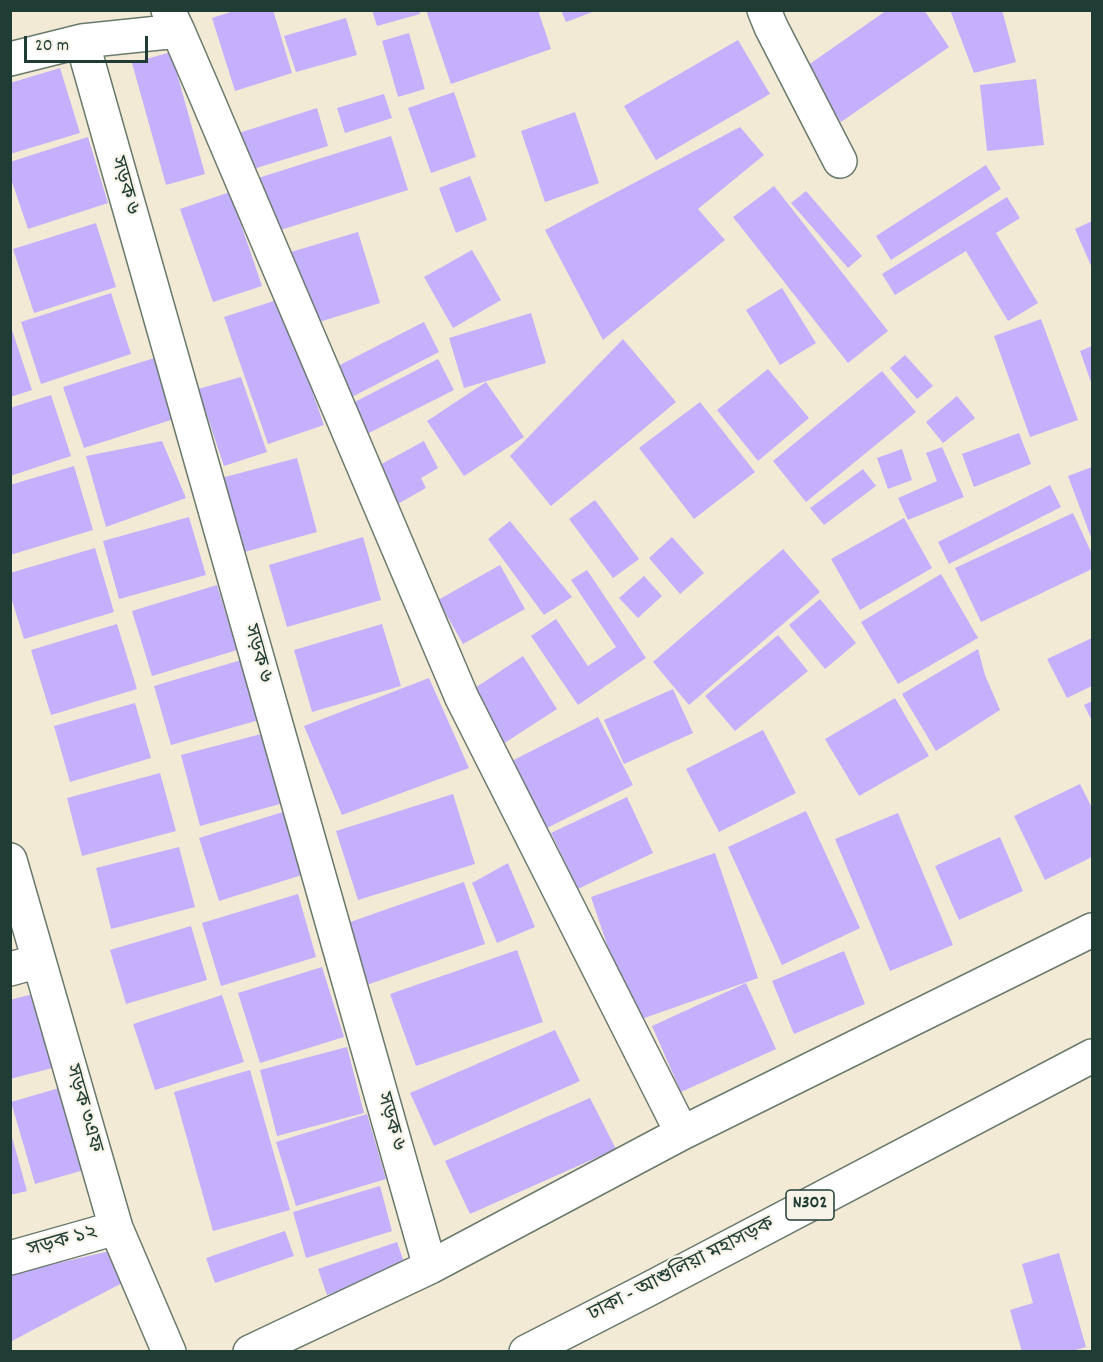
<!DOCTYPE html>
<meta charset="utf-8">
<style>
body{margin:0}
#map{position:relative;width:1103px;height:1362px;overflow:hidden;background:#f2ead5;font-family:Dekko,sans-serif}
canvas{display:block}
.frame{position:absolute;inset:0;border:12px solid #1f3d34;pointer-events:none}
.scale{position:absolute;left:24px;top:36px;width:124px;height:27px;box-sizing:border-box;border:3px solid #1f3d34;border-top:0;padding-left:8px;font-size:18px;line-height:21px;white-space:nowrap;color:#1f3d34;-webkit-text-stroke:4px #f7f3e8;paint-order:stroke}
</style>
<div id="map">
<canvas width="1103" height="1362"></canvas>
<div class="frame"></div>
<div class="scale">20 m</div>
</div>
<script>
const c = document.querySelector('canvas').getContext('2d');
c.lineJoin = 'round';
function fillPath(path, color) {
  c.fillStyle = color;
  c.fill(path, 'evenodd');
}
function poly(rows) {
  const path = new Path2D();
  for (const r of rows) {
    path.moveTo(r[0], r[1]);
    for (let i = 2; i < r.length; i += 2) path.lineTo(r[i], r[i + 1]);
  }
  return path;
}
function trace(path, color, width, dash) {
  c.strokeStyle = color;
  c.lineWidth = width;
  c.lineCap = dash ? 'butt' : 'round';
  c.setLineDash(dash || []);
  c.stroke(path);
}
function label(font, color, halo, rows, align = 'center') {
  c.font = font + ' Dekko,"Noto Sans Bengali",sans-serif';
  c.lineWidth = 4.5;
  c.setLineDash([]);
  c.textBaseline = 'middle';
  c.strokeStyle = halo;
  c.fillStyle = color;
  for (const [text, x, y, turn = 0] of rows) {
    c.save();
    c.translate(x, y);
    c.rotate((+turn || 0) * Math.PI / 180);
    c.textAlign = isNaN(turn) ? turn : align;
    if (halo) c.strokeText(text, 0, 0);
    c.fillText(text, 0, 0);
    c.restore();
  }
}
const building = poly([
 [237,10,273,10,292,73,235,91,212,18],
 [372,10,419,10,420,14,377,26],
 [426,10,538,10,551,49,451,84],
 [561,10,595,10,595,11,566,22],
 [887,10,924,10,949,47,841,122,804,68],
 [950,10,1002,10,1016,62,974,73],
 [346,18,357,55,296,72,284,36],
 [409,33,425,89,398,97,382,41],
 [738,40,770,94,656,160,624,106],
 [171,52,205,174,166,185,132,63],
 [60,68,80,133,10,154,10,83],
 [1036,79,1044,145,987,151,980,85],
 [454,92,476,157,431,173,408,108],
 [384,94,392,118,345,133,337,108],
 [317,108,328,146,250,170,239,133],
 [575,112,599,183,545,202,521,131],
 [740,127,764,155,698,209,725,240,603,340,545,230],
 [391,136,408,190,271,233,255,179],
 [88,137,108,203,28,229,10,176,10,162],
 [986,165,1001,189,891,260,876,236],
 [470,176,487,220,456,233,439,188],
 [774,186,888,331,848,363,733,217],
 [806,191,862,256,848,268,791,203],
 [230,192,262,286,213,302,180,209],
 [1007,197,1020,218,996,233,1038,303,1008,321,966,251,895,295,882,274],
 [1092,221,1092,268,1075,229],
 [96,223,116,287,34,313,13,249],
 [358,232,380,303,313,324,291,252],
 [472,250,501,300,453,328,424,277],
 [782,288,816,343,780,365,746,310],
 [111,293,131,354,41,384,21,322],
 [280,299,324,425,268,444,224,317],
 [531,313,546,363,464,388,449,338],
 [1041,319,1078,420,1030,437,994,336],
 [424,322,439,352,348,399,332,369],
 [10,324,32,390,10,397],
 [623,339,676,402,551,506,510,456],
 [1092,346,1092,385,1080,351],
 [905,355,933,386,917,399,890,368],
 [154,358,174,419,84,448,63,387],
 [438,359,454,390,363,436,347,406],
 [768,369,809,418,758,461,717,410],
 [882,371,916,412,806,502,773,461],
 [241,377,267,452,224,466,198,389],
 [486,382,524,437,464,476,427,421],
 [51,395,71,456,10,476,10,408],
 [957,396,975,418,943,443,926,422],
 [700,402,755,472,694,519,639,448],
 [1019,433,1031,464,974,487,962,454],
 [162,441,186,498,106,527,86,456],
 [424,441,438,468,421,478,426,488,396,505,376,467],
 [942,447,964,497,908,520,898,498,937,481,926,453],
 [902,449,912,480,888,489,877,458],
 [297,458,317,532,241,553,221,478],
 [74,466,93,530,10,555,10,485],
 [1092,467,1092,540,1068,476],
 [863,469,876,486,824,525,810,508],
 [1050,485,1061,507,949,564,938,542],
 [595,500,639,559,613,578,569,519],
 [1073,513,1092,554,1092,569,981,622,955,568],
 [189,517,206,575,119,599,103,541],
 [904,518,932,568,860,610,831,559],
 [510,521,572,597,544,615,488,539],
 [363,537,381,600,287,627,269,565],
 [672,537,704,573,680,594,649,558],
 [95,548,114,612,24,639,10,594,10,573],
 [783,549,820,592,689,705,653,662],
 [500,565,525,609,463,644,438,600],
 [587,570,646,658,578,705,531,636,556,619,588,666,616,647,571,580],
 [941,574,978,638,898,684,861,622],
 [644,576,662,596,638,618,619,598],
 [217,585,237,650,152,676,132,611],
 [820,599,856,643,825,669,789,625],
 [117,624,137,689,51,715,31,650],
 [382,624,401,686,312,712,294,650],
 [778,635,808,671,735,731,705,696],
 [1092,638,1092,686,1067,698,1047,659],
 [978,649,985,675,1000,710,936,751,902,694],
 [523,656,557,709,503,744,469,692],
 [241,660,259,720,171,745,154,686],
 [429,678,469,768,342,815,304,726],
 [673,689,693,733,624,764,604,720],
 [895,698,929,756,859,796,825,739],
 [1092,701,1092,721,1084,705],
 [135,703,151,758,70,782,54,726],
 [598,717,633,785,535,834,500,767],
 [763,730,796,793,719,832,686,769],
 [261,734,280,804,200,826,181,755],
 [160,773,176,831,82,856,67,798],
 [1080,784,1092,808,1092,857,1045,880,1014,816],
 [453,794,475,864,358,900,336,831],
 [627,797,653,853,578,889,551,833],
 [806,811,860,928,782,965,728,847],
 [283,812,302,875,219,901,199,838],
 [898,813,953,945,890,971,835,839],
 [1000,837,1023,891,959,920,935,866],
 [179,847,195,907,111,929,96,868],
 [715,853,758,978,633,1022,591,897],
 [508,863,535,927,497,943,472,883],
 [464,882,485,944,361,987,339,926],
 [298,894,316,957,221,986,202,923],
 [191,926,207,980,126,1004,110,950],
 [517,950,543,1022,416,1066,390,994],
 [844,951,865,1004,794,1034,772,981],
 [322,967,344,1037,260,1063,238,993],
 [746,983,776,1049,681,1092,652,1026],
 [40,992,60,1066,10,1079,10,1000],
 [222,995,244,1062,155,1090,133,1024],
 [555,1030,580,1081,434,1146,410,1093],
 [347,1047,364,1113,277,1136,260,1070],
 [250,1070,290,1210,213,1231,174,1092],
 [66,1086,91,1168,35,1184,11,1102],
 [590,1098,616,1149,470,1214,445,1161],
 [367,1114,386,1179,296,1206,276,1142],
 [10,1130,27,1191,10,1195],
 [380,1186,392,1231,306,1258,293,1212],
 [285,1231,294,1256,215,1283,206,1258],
 [397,1242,406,1268,327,1295,318,1269],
 [110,1251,124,1282,10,1342,10,1274],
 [1059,1253,1086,1347,1069,1352,1022,1352,1010,1310,1033,1303,1022,1264]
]);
const minor = poly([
 [168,10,178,31,206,96,462,698,682,1133],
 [764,10,771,27,840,161],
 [82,41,430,1267],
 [10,59,82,41,178,31],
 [10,860,116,1228,169,1352],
 [10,969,39,961],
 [10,1258,116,1228],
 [250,1352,430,1267,682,1133,1092,930]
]);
const highway = poly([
 [526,1352,647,1290,1092,1056]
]);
const shields = [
 [810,1205,48]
];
const shieldNames = [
 ["N302",810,1205]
];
const streetNames = [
 ["সড়ক ৬",123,186,74],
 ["সড়ক ৬",256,654,74],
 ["সড়ক ৩এফ",82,1109,74],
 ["সড়ক ৬",389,1122,74],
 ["সড়ক ১২",63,1243,-16],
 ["ঢাকা - আশুলিয়া মহাসড়ক",682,1271,-27]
];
fillPath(building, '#c4b0fd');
trace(minor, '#697a6c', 36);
trace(highway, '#697a6c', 36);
trace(minor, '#fff', 33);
trace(highway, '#fff', 33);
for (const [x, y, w] of shields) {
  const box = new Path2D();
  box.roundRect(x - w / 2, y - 15, w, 30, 4.5);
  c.fillStyle = '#f7f3e8';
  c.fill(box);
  trace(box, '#1f3d34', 1.5);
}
label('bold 18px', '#1f3d34', null, shieldNames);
label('20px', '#1f3d34', '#f7f3e8', streetNames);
</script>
